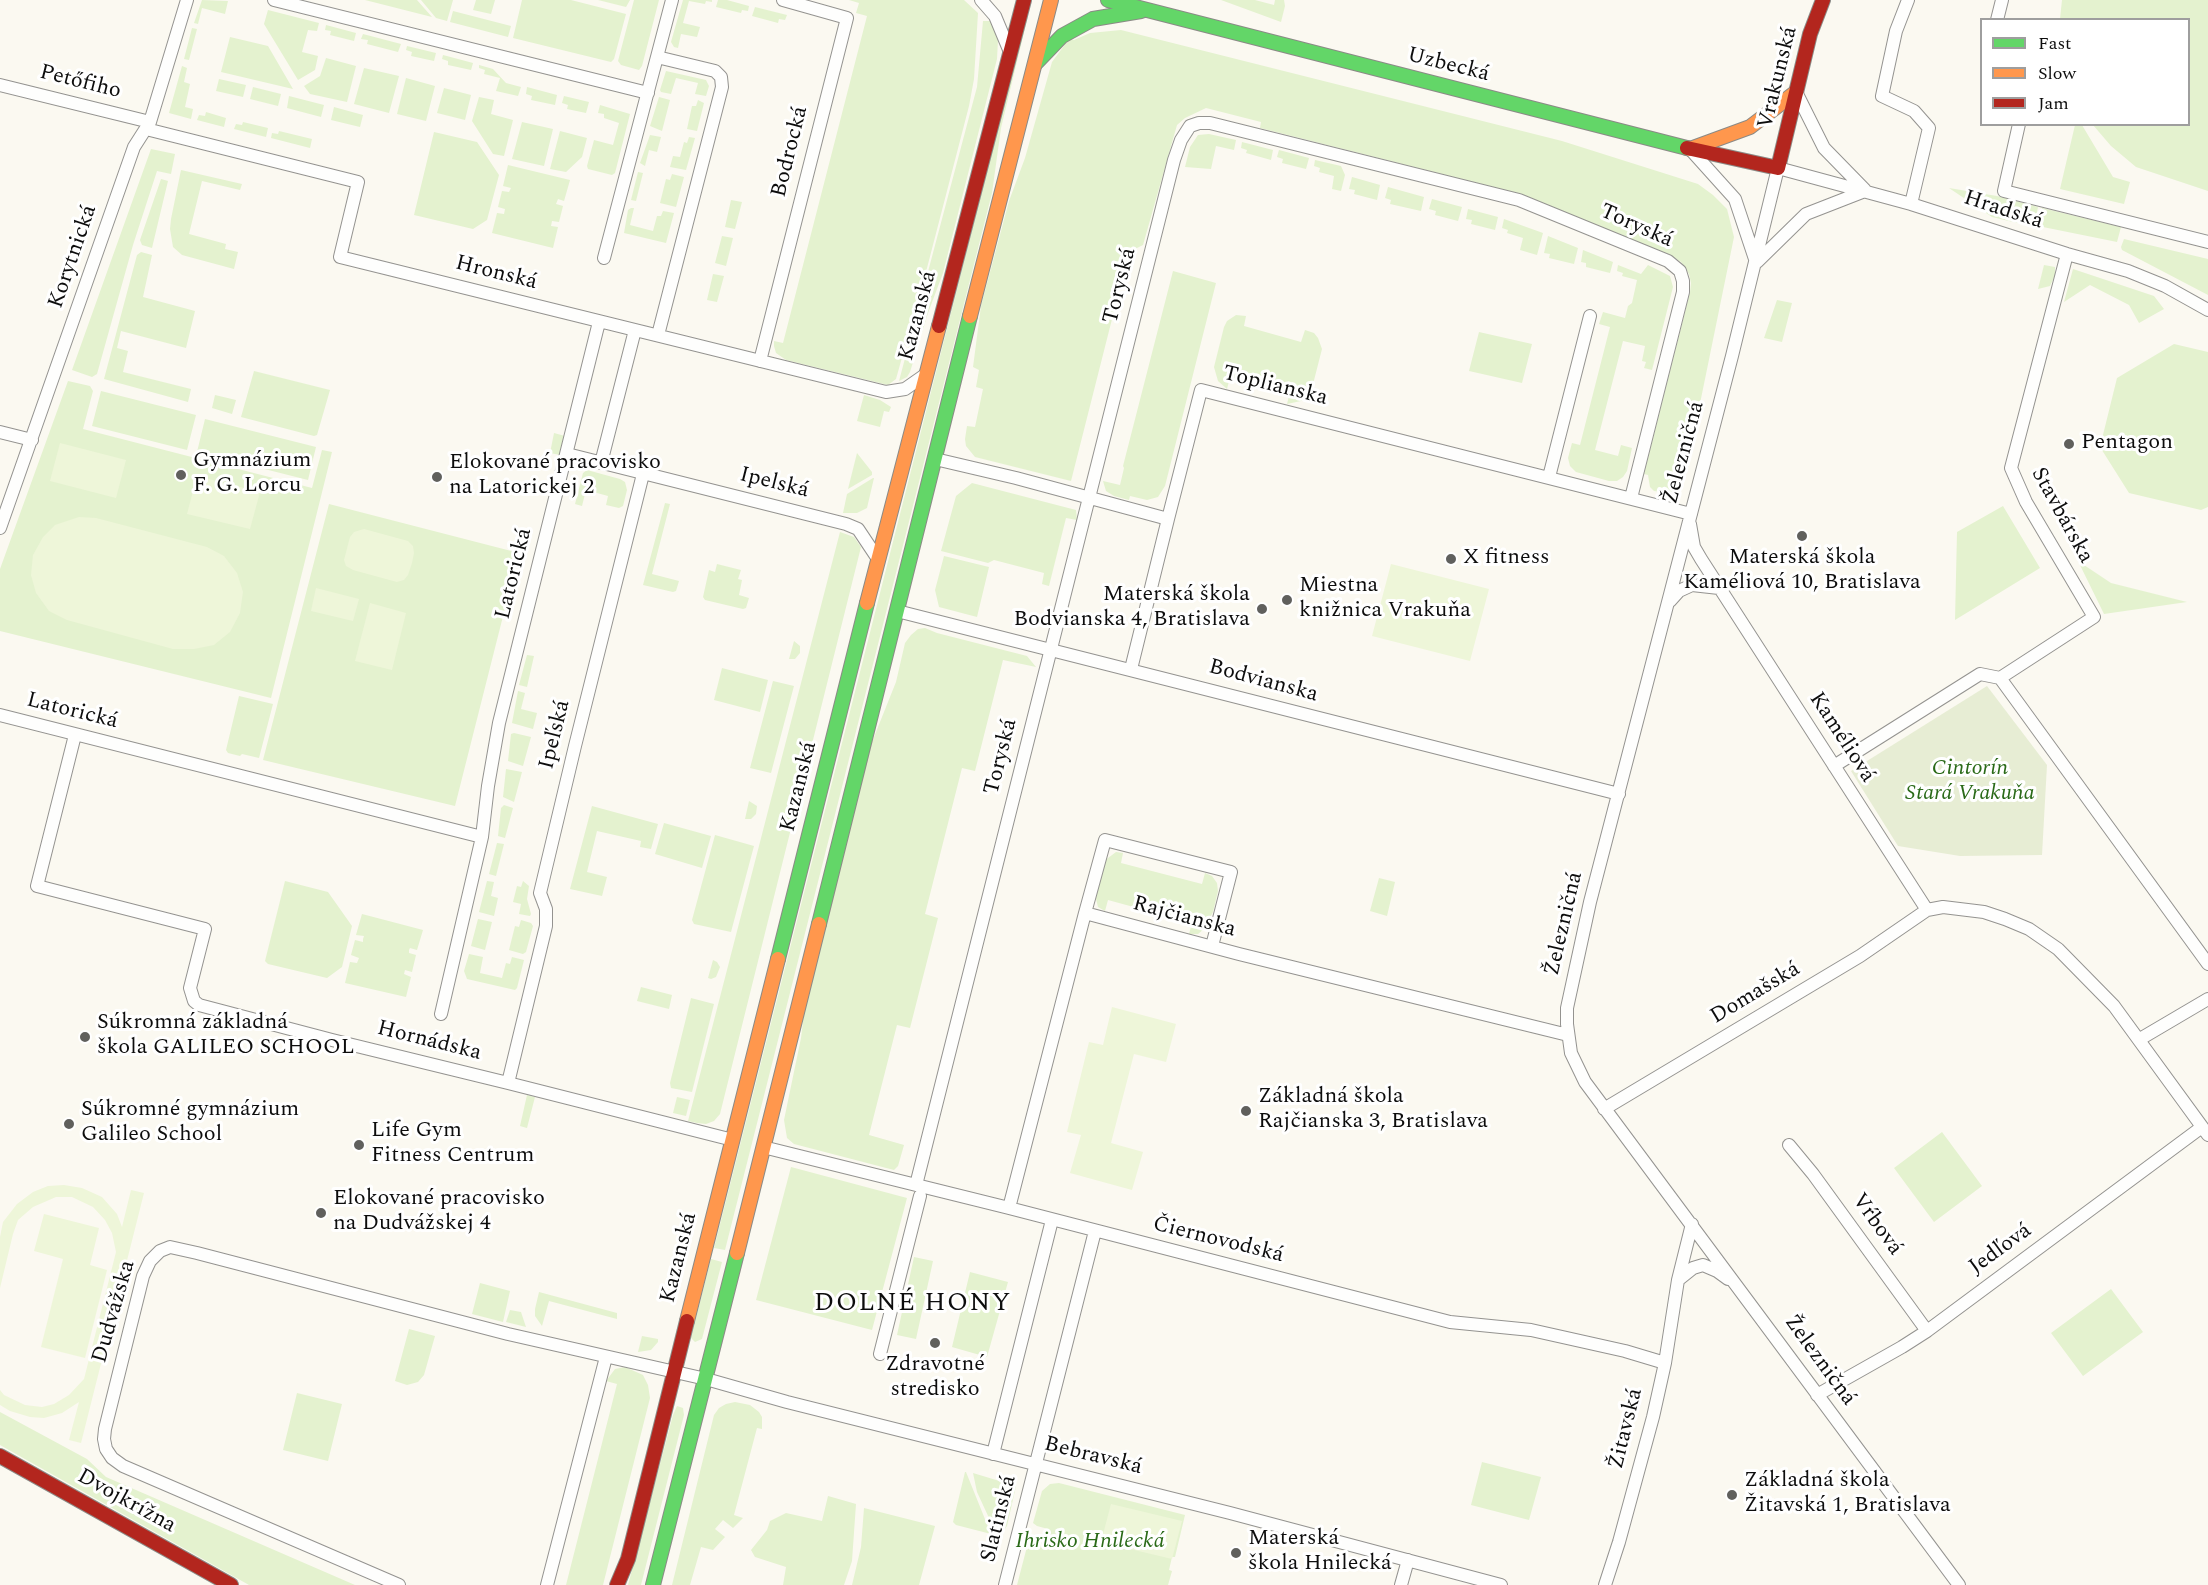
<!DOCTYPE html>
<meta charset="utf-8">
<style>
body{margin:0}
#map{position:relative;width:2208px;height:1585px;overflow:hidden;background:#fbf9f1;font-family:Spectral,serif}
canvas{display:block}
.legend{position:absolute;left:1980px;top:18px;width:210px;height:108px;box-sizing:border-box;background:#fff;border:2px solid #9e9e9e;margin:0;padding:8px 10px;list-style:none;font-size:18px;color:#0d0d0d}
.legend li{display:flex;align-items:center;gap:12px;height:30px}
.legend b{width:30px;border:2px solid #9e9e9e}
</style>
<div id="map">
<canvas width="2208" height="1585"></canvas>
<ul class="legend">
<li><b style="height:8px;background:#63d668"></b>Fast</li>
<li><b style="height:8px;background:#ff974d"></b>Slow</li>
<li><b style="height:8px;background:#b3261e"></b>Jam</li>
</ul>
</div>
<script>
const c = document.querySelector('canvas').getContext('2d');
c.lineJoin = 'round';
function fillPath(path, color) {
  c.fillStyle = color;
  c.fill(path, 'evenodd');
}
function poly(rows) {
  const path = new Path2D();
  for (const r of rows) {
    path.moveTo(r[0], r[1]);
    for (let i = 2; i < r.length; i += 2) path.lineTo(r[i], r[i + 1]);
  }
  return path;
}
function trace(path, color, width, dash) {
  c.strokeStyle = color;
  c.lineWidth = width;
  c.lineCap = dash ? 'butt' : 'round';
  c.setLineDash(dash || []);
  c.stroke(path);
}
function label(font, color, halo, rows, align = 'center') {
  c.font = font + ' Spectral,serif';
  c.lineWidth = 6;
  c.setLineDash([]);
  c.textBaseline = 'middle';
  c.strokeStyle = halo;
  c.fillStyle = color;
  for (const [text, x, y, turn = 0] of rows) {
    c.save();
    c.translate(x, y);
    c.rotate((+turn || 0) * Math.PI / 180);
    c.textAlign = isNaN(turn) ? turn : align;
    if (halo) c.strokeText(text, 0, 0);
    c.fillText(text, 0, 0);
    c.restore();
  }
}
const green = poly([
 [202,0,228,1,225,14,202,8,198,24,194,23],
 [365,0,417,0,432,17],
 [421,0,453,0,447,21,436,18],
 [476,0,495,0,491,14,473,10],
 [522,0,571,0,626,14,614,59,611,62,513,38],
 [598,0,630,0,626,7],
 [634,0,659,0,642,66,639,70,621,65,618,61],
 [683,0,712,0,712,2,706,1,705,4,689,1,683,23,700,27,697,37,681,34,678,48,674,47,671,42],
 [718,0,727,0,749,6,748,11,742,10,741,13,716,7],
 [849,0,964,0,978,13,974,79,969,106,927,268,896,379,888,385,786,360,776,353,774,346,774,341,783,343,867,16,856,13,859,3],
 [1221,0,1255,0,1274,5,1275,0,1284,0,1285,6,1281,22],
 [2062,0,2208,0,2208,191,2136,167,2111,146,2093,125,2188,124,2188,20,2060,19],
 [755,7,787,15,785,20,779,19,778,23,752,16],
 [268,10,319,23,317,31,308,30,302,52,318,56,315,70,298,80,264,24],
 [453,11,511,26,508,37,450,22],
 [1028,16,1001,128,992,193,725,1250,714,1248,1026,17],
 [983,21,990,21,993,24,998,40,997,59,943,273,928,313,910,372,907,377,899,381,977,87],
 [326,25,356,33,354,41,330,35,331,31,325,30],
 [192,28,197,29,189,60,184,59],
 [1121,30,1562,141,1698,184,1713,195,1727,209,1734,237,1685,477,1677,490,1670,493,1654,491,1650,487,1648,475,1644,474,1690,292,1691,283,1689,274,1681,262,1672,256,1521,194,1260,128,1261,122,1206,108,1185,118,1177,125,1143,245,1129,252,1071,481,975,457,966,446,965,439,967,426,975,427,983,389,976,387,979,370,973,367,981,306,1009,201,1025,158,1052,62,1069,39,1074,40,1090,33],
 [363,34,401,44,398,52,367,44,368,40,361,39],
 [230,37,268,46,293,89,221,72],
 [407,46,436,53,434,61,411,56,412,52,406,50],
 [443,55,473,63,471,70,448,65,448,61,442,59],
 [326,58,356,66,347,102,310,94,304,86,320,76],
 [479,65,493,69,506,83,521,87,518,96,496,91,500,78,484,74,485,70,479,68],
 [182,66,187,68,184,82,190,84,185,107,193,109,191,119,169,113],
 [364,68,399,76,389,113,354,104],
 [666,71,706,80,709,86,706,96,695,94,698,83,676,78,671,94,661,92,660,90],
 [406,78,435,86,426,121,397,114],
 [219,79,246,85,243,97,216,91],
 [253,87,281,94,278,106,250,99],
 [527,87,557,95,555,105,531,100,532,96,526,94],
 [444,88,471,95,465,120,437,113],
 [289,96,324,105,321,117,287,108],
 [564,96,589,102,586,113,567,109,568,105,562,103],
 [479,97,494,100,491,114,513,120,504,156,493,154,472,121],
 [659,97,670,100,662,131,650,126],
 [698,100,704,103,697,131,687,129,692,106,696,106],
 [600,105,630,114,615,173,612,175,588,169,587,166,594,140,613,145,619,123,604,118,604,114,598,113],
 [334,107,363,115,360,127,331,120],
 [206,112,226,118,224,127,197,120,199,115,205,116],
 [243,122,268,128,266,137,234,129,236,124,242,125],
 [522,122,553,129,544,166,512,159],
 [2075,125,2082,125,2113,177,2130,182,2124,204,2060,189],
 [279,131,312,139,310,148,271,138,272,133,278,134],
 [560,131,587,138,582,157,566,172,550,169],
 [434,132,477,142,499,175,487,220,473,229,414,215],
 [1209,134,1236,140,1234,150,1216,146,1211,169,1185,167,1190,147,1198,135],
 [650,135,661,137,657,152,649,150,645,166,640,163],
 [689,137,695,138,686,170,670,167,673,156,680,157,684,142,687,143],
 [1242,142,1273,150,1271,160,1246,153,1247,150,1241,148],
 [151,149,175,154,171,174,157,171,133,245,97,374,92,377,72,370],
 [1279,150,1309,158,1306,169,1282,163,1283,159,1277,157],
 [1315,160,1341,166,1345,175,1341,191,1332,189,1334,176,1319,172,1320,168,1314,166],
 [508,165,570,180,564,201,558,199,556,204,563,206,559,222,552,221,551,226,558,227,553,248,492,233,497,213,504,214,505,209,498,207,502,191,509,192,511,188,503,186],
 [181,170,242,184,240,190,202,181,189,234,226,244,225,249,238,252,234,269,182,255,173,247,170,229,171,219],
 [638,172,643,173,636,201,631,200],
 [672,174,684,177,676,207,660,203,666,179,670,180],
 [1352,177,1380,185,1377,200,1354,194,1355,190,1349,189],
 [161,179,168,181,152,248,142,245,140,240],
 [1388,187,1424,197,1421,211,1390,204,1391,200,1385,198],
 [1949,188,1997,196,2038,207,2034,227,1992,217],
 [1432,199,1462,207,1458,221,1435,215,1436,211,1429,209],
 [731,200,742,202,735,229,725,227],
 [631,208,634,208,630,225,653,231,657,216,661,216,663,211,674,213,666,243,624,233,628,210],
 [2042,208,2121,227,2117,242,2038,226],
 [1468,209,1498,217,1495,230,1471,224,1472,220,1466,219],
 [1504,219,1543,233,1537,255,1520,250,1523,238,1507,233,1508,230,1502,228],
 [722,236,733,238,726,266,715,263],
 [1548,236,1578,248,1574,264,1549,258,1550,254,1544,253],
 [2124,239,2208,259,2208,295,2122,250,2121,247],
 [1583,250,1613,262,1610,273,1586,267,1586,263,1581,262],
 [141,252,152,255,143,297,195,311,186,348,121,331,117,348,128,351,123,372,191,389,188,402,104,379,137,255],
 [1618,265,1641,274,1648,265,1670,276,1673,287,1652,370,1644,368,1646,362,1642,361,1645,346,1623,341,1595,450,1618,456,1621,445,1632,448,1627,471,1623,477,1617,481,1609,481,1576,472,1570,466,1568,458,1572,443,1580,445,1610,327,1599,324,1603,312,1625,318,1628,306,1632,303,1637,280,1622,276,1623,273,1617,271],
 [2044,265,2055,267,2055,275,2050,286,2038,289],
 [2073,269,2154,296,2164,309,2139,323,2129,305,2090,285,2064,302],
 [1173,271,1216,283,1165,486,1158,497,1147,500,1130,496,1129,500,1114,496,1106,491,1103,481,1120,485,1124,468,1123,466],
 [713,274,724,276,717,302,707,300],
 [1777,300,1792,303,1782,342,1764,338],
 [1236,315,1246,316,1244,326,1301,342,1305,330,1314,333,1318,338,1322,349,1311,392,1301,401,1287,404,1290,392,1230,377,1227,389,1218,381,1214,367,1224,327,1227,321],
 [1479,332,1532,344,1522,383,1469,371],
 [2174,344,2208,352,2208,507,2201,510,2129,493,2100,447,2117,378],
 [254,371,330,390,317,435,314,436,241,417],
 [68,381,90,386,93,391,83,429,312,488,322,450,332,452,271,698,0,631,0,569],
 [101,391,196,415,187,450,92,426],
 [215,395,236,400,232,414,212,408],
 [864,395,880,400,891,407,889,412,884,411,880,427,857,421],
 [205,419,316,447,308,480,197,452],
 [554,433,565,436,560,455,550,453],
 [857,453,872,472,872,475,848,489],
 [587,470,620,479,625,482,627,490,623,506,619,508,606,505,608,496,586,490,582,506,575,504,583,473],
 [873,478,874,478,867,508,857,513,843,513,847,494],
 [972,483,1076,510,1077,520,1066,518,1049,586,1042,584,1044,573,994,560,988,563,941,551,956,496],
 [665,503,670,504,652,574,679,581,676,591,673,592,643,585],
 [329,504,519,553,455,806,263,760],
 [2003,506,2040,568,1955,620,1957,532],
 [840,532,854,537,861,547,720,1114,714,1121,706,1124,697,1123,688,1121],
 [944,556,989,567,977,617,939,607,935,590],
 [2078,561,2111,583,2187,602,2104,614],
 [717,564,741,570,738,579,742,580,739,595,749,598,746,608,743,609,705,600,703,597,709,570,715,572],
 [925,628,937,633,1027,656,1036,667,1003,660,975,771,962,768,925,914,938,918,910,1028,897,1025,869,1135,904,1145,898,1166,894,1170,794,1144,787,1138,784,1120,801,1038,806,996,872,742,896,682,905,643,911,635,918,629],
 [794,641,800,646,800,653,795,659,789,659],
 [527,655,534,656,527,687,519,685],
 [722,668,768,680,760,712,714,700],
 [773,681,794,686,771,773,750,768],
 [518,691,525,693,521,709,537,713,533,729,512,723],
 [239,696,273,704,259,758,242,754,240,756,228,753,226,750],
 [514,733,531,737,523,766,508,761,511,734],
 [506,769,522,772,514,802,503,797],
 [749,801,757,806,756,814,751,819,745,819],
 [504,805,513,808,505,838,498,836,501,808],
 [592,806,658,824,651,849,640,847,641,841,597,831,587,872,607,877,602,896,570,889],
 [664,823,711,836,702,868,655,854],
 [715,835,754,846,731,932,694,924,692,920],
 [497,843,504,844,496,876,489,874],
 [1116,852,1123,853,1121,863,1202,884,1205,873,1212,876,1217,883,1218,891,1213,912,1204,929,1198,934,1189,934,1192,923,1108,900,1105,911,1098,907,1096,899,1096,891,1104,861],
 [1379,878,1395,882,1387,916,1370,911],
 [285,881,328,892,352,926,342,967,327,978,268,964,265,961],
 [487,881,494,882,491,896,498,898,494,916,479,912],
 [523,881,529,886,527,899,531,914,530,916,519,914,521,904,513,902,517,886,521,887],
 [362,914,423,930,417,950,410,948,409,950,409,953,416,955,412,972,405,970,404,974,411,977,406,997,345,983,350,962,357,963,359,958,351,955,355,940,363,942,363,939,364,936,356,935],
 [478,919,492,922,485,950,471,946],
 [521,920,531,923,533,926,526,952,523,954,509,950,515,926,519,927],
 [469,954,483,957,480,973,502,978,506,963,510,964,512,957,524,960,517,988,515,990,467,979,464,971],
 [713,960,717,962,720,967,716,977,711,979,708,978],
 [641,987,672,995,669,1009,637,1001],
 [691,998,714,1004,692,1092,671,1088,670,1083],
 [527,1095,535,1097,527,1128,520,1126],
 [677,1097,690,1100,686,1116,673,1113],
 [1942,1132,1982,1186,1934,1222,1894,1168],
 [791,1167,907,1198,872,1330,756,1300],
 [914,1257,933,1261,916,1339,897,1335],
 [711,1259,722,1262,702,1339,695,1342,691,1338],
 [970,1272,1008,1282,987,1357,952,1347],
 [480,1283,510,1291,503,1322,472,1314],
 [2111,1289,2143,1332,2083,1376,2051,1333],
 [539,1292,617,1313,617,1319,549,1301,542,1326,535,1316,535,1309],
 [510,1310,521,1312,526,1327,506,1322],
 [409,1329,435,1336,424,1375,418,1382,407,1385,395,1381],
 [642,1336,658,1339,658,1342,651,1350,638,1352],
 [625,1367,643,1375,648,1385,650,1398,603,1585,566,1585,617,1384,606,1381,615,1369],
 [297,1393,342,1404,328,1461,283,1450],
 [735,1402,750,1405,759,1412,762,1417,762,1429,757,1428,734,1515,743,1518,733,1528,723,1520,715,1529,725,1537,713,1550,701,1547,690,1585,672,1585,714,1415,719,1408,726,1404],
 [677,1406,683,1408,684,1415,641,1585,628,1585,673,1415],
 [0,1412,87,1459,106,1477,355,1585,249,1585,0,1445],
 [1482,1462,1541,1477,1529,1520,1471,1505],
 [965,1472,966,1472,991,1534,956,1525,953,1522],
 [973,1473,1016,1486,1007,1526,1004,1530,995,1531,977,1492],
 [1059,1483,1185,1515,1175,1557,1172,1557,1169,1570,1172,1571,1168,1585,1017,1585,1029,1539,1033,1536,1046,1538,1048,1529,1037,1526,1033,1523,1042,1491,1050,1484],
 [828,1496,856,1504,852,1561,844,1585,783,1585,786,1567,755,1557,751,1550,767,1530,770,1521,786,1513,822,1521],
 [864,1508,935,1526,919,1585,852,1585,861,1547]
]);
const cemetery = poly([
 [1987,686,2047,765,2042,855,1960,856,1898,846,1851,771]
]);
const pitch = poly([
 [60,443,126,460,116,498,50,481],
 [197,476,260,492,250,529,187,514],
 [79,517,96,518,207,547,224,556,237,573,243,592,240,613,230,632,214,645,194,649,173,649,67,620,49,611,36,593,31,575,33,555,43,537,55,525],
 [364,529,408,541,413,546,414,553,412,563,408,575,404,580,397,582,353,570,346,566,344,560,350,537,354,532],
 [1391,564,1489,589,1470,661,1372,636],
 [316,588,359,599,353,621,311,611],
 [370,603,406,613,392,670,355,661],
 [1112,1007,1176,1024,1166,1062,1134,1054,1111,1143,1143,1152,1132,1190,1070,1173,1081,1135,1067,1132,1089,1042,1103,1045],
 [64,1185,82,1188,102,1197,117,1214,122,1227,131,1190,144,1193,81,1443,69,1440,79,1402,62,1413,44,1418,30,1417,10,1411,0,1405,0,1390,4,1395,25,1405,42,1407,54,1404,69,1395,84,1379,116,1252,112,1233,105,1220,93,1207,72,1197,56,1197,33,1207,18,1220,13,1234,0,1288,0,1237,3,1222,17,1204,33,1192,48,1186],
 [44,1214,99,1228,90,1265,107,1270,85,1358,41,1347,63,1259,34,1251],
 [1111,1504,1182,1521,1172,1559,1101,1542]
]);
const street = poly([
 [274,0,648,93],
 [981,0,995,16,1010,52],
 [1908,0,1896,31,1882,96,1914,111,1929,128,1911,204],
 [1997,20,2002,0],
 [657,57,715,71,721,77,722,87,658,335],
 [0,85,150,122],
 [1796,92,1824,148,1865,190],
 [2019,124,2004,191,2208,242],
 [146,129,358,182,340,257,886,392,905,389,925,375],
 [1690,149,1735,199,1756,262],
 [2067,254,2011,468,2026,502,2094,617,2000,678,2208,964],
 [604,258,672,0],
 [1757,262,1806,214,1865,191],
 [760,361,847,18,783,0],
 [0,432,32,440],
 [567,454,846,524,858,529,878,559],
 [935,459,1016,478,1168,519,1201,390,1691,514],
 [601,463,635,330],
 [1549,477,1590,316],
 [1690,524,1694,547,1701,559,1927,910],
 [0,528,134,147,150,122,187,0],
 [1670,601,1679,591,1692,585,1719,588],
 [897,611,1619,794],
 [1131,669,1168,519],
 [0,715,482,837],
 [75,735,37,886,205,929,190,988,194,1001,199,1005,332,1040,508,1083,733,1140],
 [1834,766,1980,674,2000,678],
 [1085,913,1105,840,1231,872,1212,946],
 [441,1014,482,837,488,786,499,723,599,322],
 [2140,1039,2208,999],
 [508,1083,546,926,546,909,540,893,575,746,643,474],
 [1604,1109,1860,956,1927,910,1943,907,1984,912,2005,919,2029,929,2058,949,2114,1006,2208,1135],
 [1789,1145,1813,1174,1927,1331],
 [763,1147,1009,1208,1450,1322,1531,1330,1625,1351,1665,1363],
 [916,1185,1174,160,1181,140,1190,126,1199,123,1210,123,1519,200,1668,261,1680,271,1683,281,1683,292,1631,498],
 [1009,1208,1085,913,1239,954,1568,1035],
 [1678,1280,1693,1268,1703,1265,1717,1271,1728,1279],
 [880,1354,920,1196],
 [1817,1395,1902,1347,1927,1331,2202,1127],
 [993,1454,1052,1220],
 [399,1585,123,1466,112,1458,106,1449,104,1439,105,1429,143,1276,150,1261,160,1251,170,1247,197,1253,508,1334,706,1379,787,1402,1230,1513,1501,1585],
 [547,1585,606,1357],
 [1005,1585,1095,1231],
 [1401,1585,1408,1560],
 [1605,1585,1619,1542,1653,1417,1665,1363,1678,1280,1692,1224],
 [1959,1585,1585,1082,1571,1053,1567,1024,1567,1008,1590,902,1732,356,1778,168,1911,204,2067,254,2128,271,2165,286,2208,310]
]);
const fast = poly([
 [1108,0,1687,148],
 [1036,63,1062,36,1093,19,1141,11],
 [819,924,970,316],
 [778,959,867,603],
 [653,1585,737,1253]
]);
const slow = poly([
 [1690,149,1750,127,1796,92],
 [970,316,1051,0],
 [867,603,939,326],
 [737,1253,819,924],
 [687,1321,778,959]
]);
const jam = poly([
 [1687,148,1778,168,1810,34,1823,0],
 [939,326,1024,0],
 [0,1456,231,1585],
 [617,1585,628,1559,687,1321]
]);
const markers = [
 [2069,444,6,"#60605d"],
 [181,475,6,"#60605d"],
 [437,477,6,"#60605d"],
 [1802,536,6,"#60605d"],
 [1451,559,6,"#60605d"],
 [1287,600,6,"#60605d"],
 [1262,609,6,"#60605d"],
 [85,1037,6,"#60605d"],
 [1246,1111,6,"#60605d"],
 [69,1124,6,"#60605d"],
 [359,1145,6,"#60605d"],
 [321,1213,6,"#60605d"],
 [935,1343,6,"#60605d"],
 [1732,1495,6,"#60605d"],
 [1236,1553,6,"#60605d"]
];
const streetNames = [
 ["Uzbecká",1448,66,14],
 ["Vrakunská",1779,78,-76],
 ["Petőfiho",80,83,14],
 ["Bodrocká",791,152,-76],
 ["Hradská",2003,211,18],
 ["Toryská",1636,227,24],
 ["Korytnická",74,257,-71],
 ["Hronská",496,274,14],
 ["Toryská",1121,286,-76],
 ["Kazanská",919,316,-75],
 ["Toplianska",1275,387,14],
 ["Železničná",1685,453,-75],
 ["Ipelská",774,484,14],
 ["Stavbárska",2061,516,61],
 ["Latorická",515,574,-76],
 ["Bodvianska",1263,682,15],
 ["Latorická",72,712,14],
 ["Ipeľská",556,735,-76],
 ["Kaméliová",1841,738,57],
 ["Toryská",1002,757,-76],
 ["Kazanská",800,787,-76],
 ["Rajčianska",1184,918,15],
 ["Železničná",1565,924,-77],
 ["Domašská",1756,994,-31],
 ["Hornádska",429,1042,14],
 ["Vŕbová",1876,1225,54],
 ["Čiernovodská",1218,1241,14],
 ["Jedľová",2001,1250,-36],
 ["Kazanská",680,1258,-76],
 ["Dudvážska",115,1312,-74],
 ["Železničná",1819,1361,54],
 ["Žitavská",1627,1429,-76],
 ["Bebravská",1093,1457,14],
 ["Dvojkrížna",126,1502,29],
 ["Slatinská",1000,1519,-76]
];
const poiNames = [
 ["Pentagon",2081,444],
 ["Gymnázium",193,462],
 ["F. G. Lorcu",193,487],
 ["Elokované pracovisko",449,464],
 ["na Latorickej 2",449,489],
 ["X fitness",1463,559],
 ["Materská škola",1802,559,"center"],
 ["Kaméliová 10, Bratislava",1802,584,"center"],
 ["Miestna",1299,587],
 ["knižnica Vrakuňa",1299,612],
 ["Materská škola",1250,596,"right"],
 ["Bodvianska 4, Bratislava",1250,621,"right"],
 ["Súkromná základná",97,1024],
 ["škola GALILEO SCHOOL",97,1049],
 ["Základná škola",1258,1098],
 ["Rajčianska 3, Bratislava",1258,1123],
 ["Súkromné gymnázium",81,1111],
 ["Galileo School",81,1136],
 ["Life Gym",371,1132],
 ["Fitness Centrum",371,1157],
 ["Elokované pracovisko",333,1200],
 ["na Dudvážskej 4",333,1225],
 ["Zdravotné",935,1366,"center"],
 ["stredisko",935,1391,"center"],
 ["Základná škola",1744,1482],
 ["Žitavská 1, Bratislava",1744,1507],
 ["Materská",1248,1540],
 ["škola Hnilecká",1248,1565]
];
const parkNames = [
 ["Cintorín",1970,770],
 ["Stará Vrakuňa",1970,795],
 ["Ihrisko Hnilecká",1090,1543]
];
const quarterNames = [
 ["DOLNÉ HONY",913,1305]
];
fillPath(green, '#e4f2cf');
fillPath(cemetery, '#e7edd4');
fillPath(pitch, '#eef6d9');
trace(street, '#949390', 14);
trace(fast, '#8b8a86', 16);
trace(slow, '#8b8a86', 16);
trace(jam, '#8b8a86', 16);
trace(street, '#fefefd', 12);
trace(fast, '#63d668', 14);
trace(slow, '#ff974d', 14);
trace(jam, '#b3261e', 14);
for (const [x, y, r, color] of markers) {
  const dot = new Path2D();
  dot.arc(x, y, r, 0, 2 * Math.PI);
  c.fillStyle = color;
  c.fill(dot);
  trace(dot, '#fff', 2);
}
label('22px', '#0d0d0d', '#fff', streetNames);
label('22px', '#0d0d0d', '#fff', poiNames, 'left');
label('italic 22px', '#2a6a18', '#fff', parkNames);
c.letterSpacing = '1.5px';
label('26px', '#0d0d0d', '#fff', quarterNames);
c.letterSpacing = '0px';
</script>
